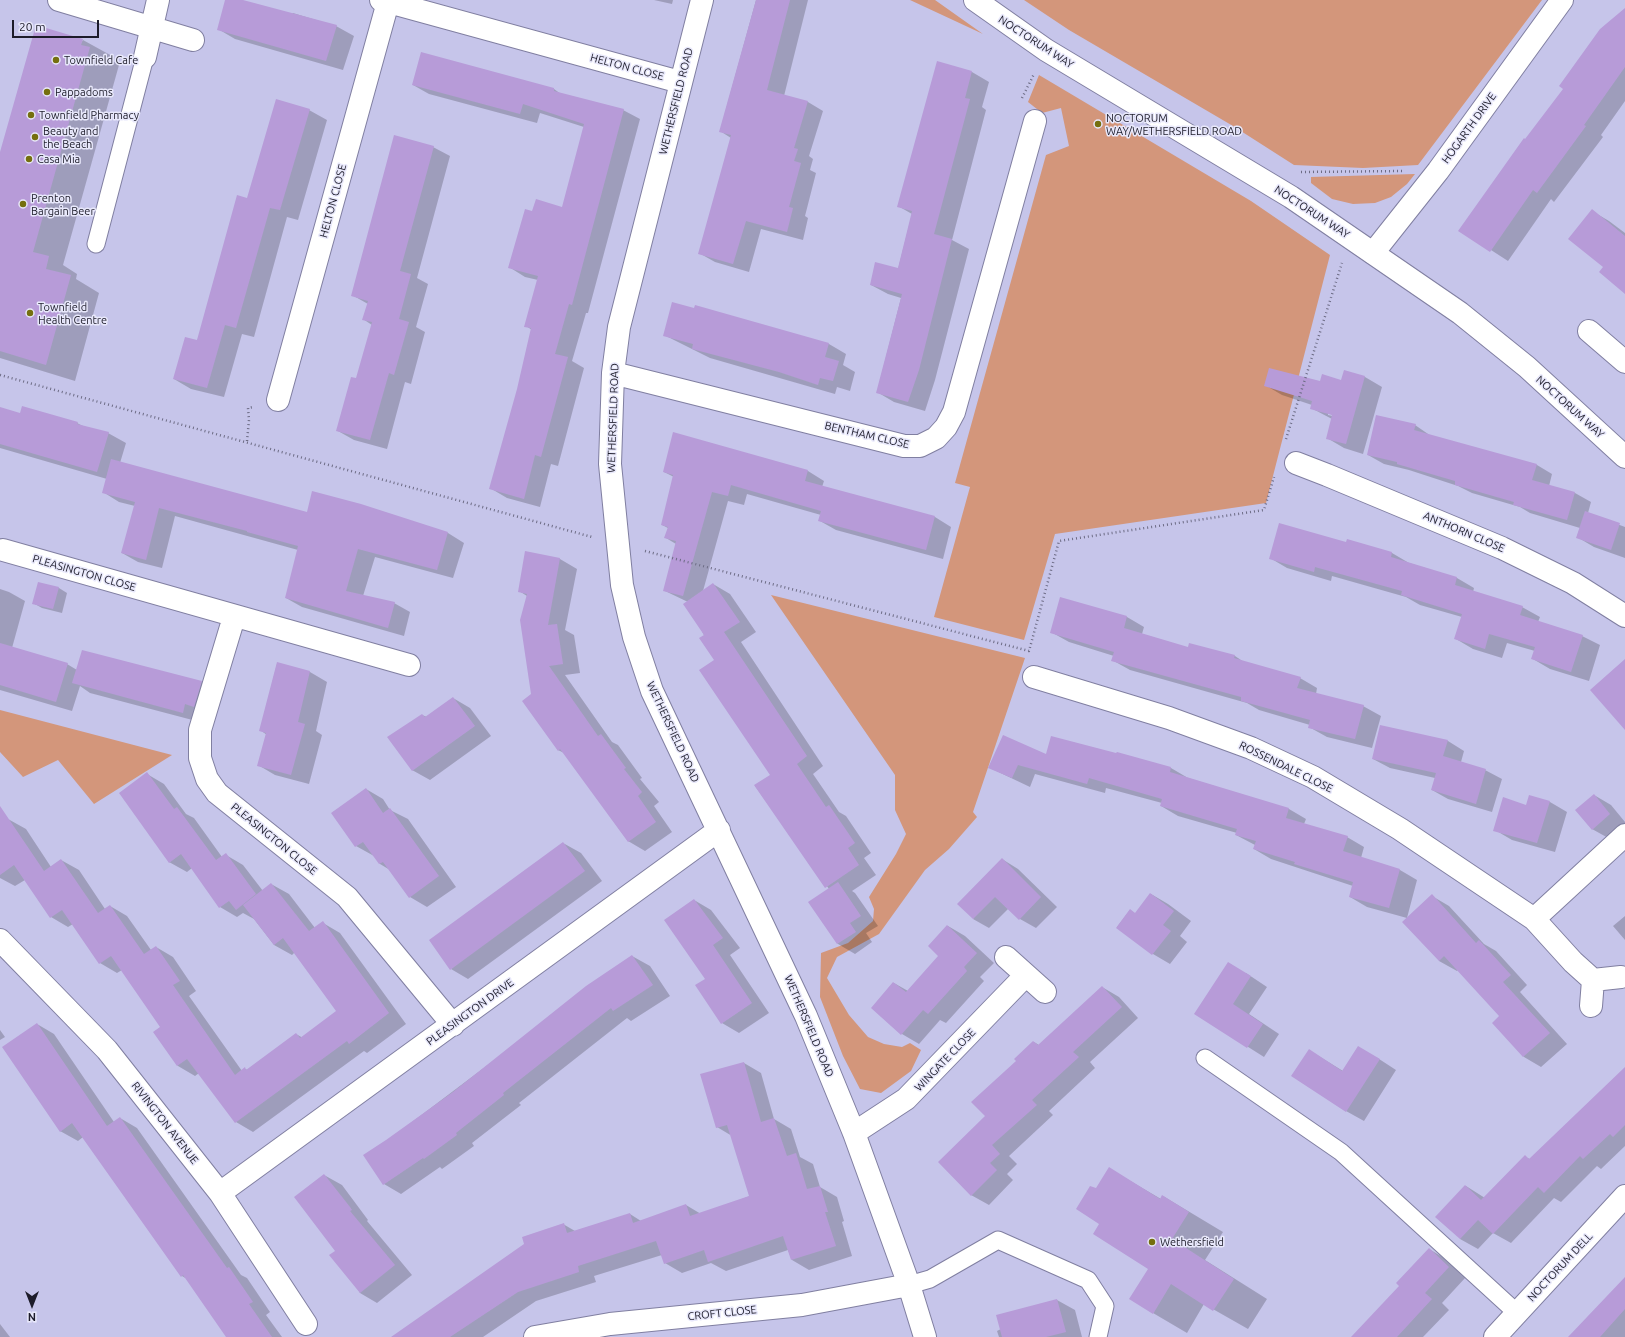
<!DOCTYPE html>
<style>
body{margin:0}
#map{position:relative;width:1625px;height:1337px;overflow:hidden;background:#c6c5ea;font-family:Ubuntu,sans-serif}
canvas{display:block}
.north{position:absolute;left:12px;top:1285px;width:40px;height:40px;-webkit-text-stroke:3px #e8e8fb;paint-order:stroke;rotate:180deg;font-size:11px;font-weight:700;line-height:16px;text-align:center;color:#1d1c2a}
.north::after{content:'';display:block;margin:auto;width:14px;height:18px;background:#1d1c2a;clip-path:polygon(50% 0,100% 100%,50% 72%,0 100%)}
.scale{position:absolute;left:12px;top:20px;width:87px;height:18px;box-sizing:border-box;border:2px solid #1d1c2a;border-top:0;padding-left:5px;font-size:12px;line-height:14px;white-space:nowrap;color:#1d1c2a;-webkit-text-stroke:3px #e8e8fb;paint-order:stroke}
</style>
<div id="map">
<canvas width="1625" height="1337"></canvas>
<div class="north">N</div>
<div class="scale">20 m</div>
</div>
<script>
const c = document.querySelector('canvas').getContext('2d');
c.lineJoin = 'round';
function fillPath(path, color) {
  c.fillStyle = color;
  c.fill(path, 'evenodd');
}
function poly(rows) {
  const path = new Path2D();
  for (const r of rows) {
    path.moveTo(r[0], r[1]);
    for (let i = 2; i < r.length; i += 2) path.lineTo(r[i], r[i + 1]);
  }
  return path;
}
function trace(path, color, width, dash) {
  c.strokeStyle = color;
  c.lineWidth = width;
  c.lineCap = dash ? 'butt' : 'round';
  c.setLineDash(dash || []);
  c.stroke(path);
}
function label(font, color, halo, rows, align = 'center') {
  c.font = font + ' Ubuntu,sans-serif';
  c.lineWidth = 3;
  c.setLineDash([]);
  c.textBaseline = 'middle';
  c.strokeStyle = halo;
  c.fillStyle = color;
  for (const [text, x, y, turn = 0] of rows) {
    c.save();
    c.translate(x, y);
    c.rotate((+turn || 0) * Math.PI / 180);
    c.textAlign = isNaN(turn) ? turn : align;
    if (halo) c.strokeText(text, 0, 0);
    c.fillText(text, 0, 0);
    c.restore();
  }
}
const green = poly([
 [910,0,935,0,983,34],
 [1024,0,1542,0,1418,165,1363,168,1294,165,1233,126,1069,30],
 [1039,75,1251,201,1330,255,1266,503,1055,534,1024,640,934,617,970,487,955,483,1046,155,1069,146,1061,108,1042,113,1028,102],
 [1415,174,1407,184,1391,197,1375,203,1353,204,1332,199,1311,183,1311,177],
 [771,595,1025,658,973,812,977,817,949,849,925,870,879,934,837,957,827,978,849,1015,868,1037,884,1044,902,1047,910,1043,921,1050,911,1071,881,1093,860,1089,843,1056,820,997,821,953,848,943,873,921,874,909,869,897,896,854,906,834,895,810,895,775],
 [0,710,172,755,94,804,58,760,23,777,0,752]
]);
const shadow = poly([
 [226,0,239,0,292,14,293,13,336,26,354,36,343,70,235,39,218,29],
 [654,0,673,0,672,4],
 [756,0,808,0,784,96,808,102,823,111,809,156,813,159,810,170,816,173,805,216,808,218,803,240,761,229,749,272,715,262,699,253,731,138,720,131],
 [1625,9,1625,101,1601,135,1603,137,1554,202,1551,199,1508,261,1460,230],
 [83,40,112,56,111,60,119,65,63,265,77,274,76,279,99,293,75,381,0,358,0,156],
 [938,63,972,72,989,82,982,107,986,110,952,240,969,249,935,380,925,411,894,402,877,392,901,298,888,294,871,285,898,269,912,214,898,206],
 [413,85,554,89,561,94,623,110,640,119,588,313,586,313,572,361,584,368,558,466,551,464,540,507,507,498,490,488,518,389,532,330,526,326,538,280,525,277,509,267,533,212,563,208,584,127,540,113,537,123,429,94],
 [309,110,327,120,298,220,287,217,254,337,242,334,224,397,191,389,174,379,197,341,248,200],
 [433,147,450,156,417,278,428,284,416,327,425,332,411,384,405,382,387,449,354,440,338,431,357,379,372,325,363,319,368,304,352,295],
 [1592,211,1609,221,1625,233,1625,293,1604,267],
 [664,335,829,344,846,354,843,365,855,372,850,391,837,387,835,394,710,358],
 [1345,371,1365,377,1382,387,1363,454,1344,448,1327,438,1332,419,1311,408,1312,405,1282,395,1265,385,1342,381],
 [1328,413,1337,417,1328,415],
 [0,408,21,414,77,423,83,426,108,433,126,443,120,463,307,513,448,533,464,543,453,578,375,557,363,596,394,603,410,612,404,636,302,607,286,598,298,550,175,516,162,568,138,562,122,553,135,506,119,502,103,492,107,479,0,448],
 [1415,425,1431,436,1537,465,1552,474,1549,486,1575,493,1591,502,1588,513,1625,527,1625,558,1594,547,1577,537,1580,528,1530,513,1520,507,1472,493,1458,486,1409,470,1384,464,1368,455],
 [808,471,824,481,822,487,935,517,951,527,943,559,836,530,820,521,821,515,747,494,744,505,728,501,703,591,713,584,730,594,756,632,741,642,823,766,813,774,839,812,846,816,871,853,864,858,876,875,852,891,855,893,878,926,866,933,872,942,855,954,838,944,810,902,829,889,755,786,771,775,688,602,665,591,676,544,666,538,668,528,662,525,674,477,664,472],
 [1347,544,1392,553,1409,563,1457,578,1474,588,1473,592,1522,607,1540,617,1538,622,1582,636,1600,645,1589,681,1550,669,1533,659,1535,651,1507,643,1502,658,1473,649,1456,639,1462,617,1420,605,1406,597,1332,576,1331,581,1287,568,1270,558],
 [526,552,560,559,577,569,565,630,574,635,580,673,565,675,612,742,618,745,642,778,640,779,659,802,654,806,672,832,645,851,628,841,564,753,558,750,532,694,527,596,519,591],
 [39,583,59,588,67,593,62,613,42,608,33,603],
 [0,589,9,592,25,601,12,648,67,664,77,670,201,682,219,692,200,722,90,693,80,686,72,711,0,690],
 [1061,598,1127,617,1144,627,1142,634,1189,648,1190,644,1235,656,1244,662,1300,678,1317,688,1316,694,1363,706,1381,716,1372,748,1327,737,1309,727,1310,725,1259,710,1247,703,1130,670,1112,660,1114,656,1069,642,1051,632],
 [277,664,310,672,327,682,316,731,322,735,309,784,275,775,258,765,267,735,260,730],
 [453,698,470,708,491,736,430,780,412,770,422,715,427,717],
 [1381,726,1448,741,1464,751,1461,762,1485,770,1502,779,1492,812,1448,799,1432,790,1435,778,1390,768,1373,759],
 [1052,737,1171,768,1188,778,1289,809,1306,819,1304,824,1347,837,1364,847,1361,858,1400,870,1417,880,1407,918,1367,907,1350,897,1353,886,1271,859,1254,849,1255,845,1236,835,1237,833,1178,816,1161,806,1162,803,1106,788,1105,793,1035,774,1030,787,990,768,1047,755],
 [147,774,164,784,186,814,194,818,222,857,226,855,243,865,263,891,271,884,289,894,315,928,323,923,340,933,406,1024,367,1053,364,1051,253,1132,236,1122,199,1073,195,1076,178,1066,154,1032,161,1027,122,970,117,973,100,963,73,924,68,927,51,917,25,880,15,886,0,878,0,825,8,819,26,829,51,867,61,860,79,870,105,909,110,906,127,916,151,950,156,947,173,957,196,991,189,996,242,1071,245,1069,248,1070,296,1034,303,1038,338,1011,295,952,292,955,274,945,254,919,243,913,237,917,220,907,192,868,187,872,169,862],
 [366,789,383,799,390,810,408,819,456,887,427,907,410,897,390,870,380,864,374,856,356,846,332,813],
 [1594,795,1611,805,1625,822,1625,826,1610,839,1592,829],
 [1530,796,1550,802,1567,812,1555,852,1512,840,1495,830,1527,806],
 [563,843,581,853,602,881,468,979,451,969],
 [1002,859,1018,869,1057,907,1036,928,1020,919,1009,908,989,928,973,919],
 [1151,894,1168,904,1191,921,1180,936,1187,942,1170,964,1153,954,1117,927,1130,910,1136,914],
 [1432,896,1449,906,1484,944,1496,951,1527,985,1520,992,1567,1044,1541,1067,1524,1057,1494,1023,1501,1017,1458,970,1457,971,1439,961],
 [694,900,711,910,740,948,730,955,769,1013,739,1033,722,1023,707,979],
 [1625,916,1625,940,1613,926],
 [948,926,965,936,994,963,980,977,984,981,946,1023,940,1020,919,1044,902,1034,894,983,908,991,940,956],
 [632,956,650,966,670,996,631,1021,627,1018,519,1103,521,1105,472,1143,474,1146,442,1169,440,1167,401,1194,384,1184,387,1141],
 [1246,973,1267,987,1249,1014,1279,1034,1264,1057,1196,1014],
 [1102,987,1119,997,1138,1018,1090,1062,1095,1068,1049,1111,1053,1115,1009,1156,1017,1164,1007,1174,1013,1180,989,1205,971,1195,986,1117,1018,1061,1034,1042,1039,1045],
 [37,1024,54,1034,114,1122,120,1118,137,1128,241,1275,247,1278,270,1312,266,1315,282,1337,227,1337,187,1279,182,1276,83,1137,78,1141,60,1131],
 [0,1030,5,1037,0,1040],
 [1309,1050,1343,1071,1376,1057,1396,1070,1364,1121,1346,1111],
 [744,1063,761,1073,774,1119,791,1129,800,1157,813,1164,820,1187,837,1197,844,1221,842,1222,852,1256,809,1270,792,1260,788,1250,726,1271,711,1263,682,1273,665,1263,662,1255,594,1276,596,1282,536,1301,483,1337,394,1337,563,1224,575,1231,630,1214,641,1221,686,1205,701,1214,750,1196,732,1136,717,1127],
 [1625,1068,1625,1146,1601,1169,1597,1166,1561,1202,1554,1198,1511,1243,1493,1233,1478,1249,1460,1239,1466,1186,1485,1198,1525,1157,1530,1159],
 [1110,1169,1161,1199,1163,1196,1223,1232,1205,1260,1267,1299,1248,1329,1204,1304,1187,1333,1153,1313,1149,1269,1101,1223,1096,1190],
 [324,1175,342,1185,368,1220,367,1221,412,1275,377,1303,360,1293,336,1251],
 [1429,1249,1446,1259,1466,1277,1442,1303,1449,1310,1423,1337,1353,1337,1400,1286],
 [1625,1278,1625,1337,1575,1337],
 [1057,1300,1075,1310,1082,1337,999,1337,997,1331],
 [0,1324,10,1337,0,1337]
]);
const building = poly([
 [225,0,243,0,337,25,326,61,217,30],
 [756,0,790,0,767,90,808,101,794,148,798,149,794,161,801,163,789,207,793,208,787,232,746,221,733,264,698,254,731,135,719,132],
 [1625,8,1625,67,1584,125,1586,126,1537,193,1533,190,1490,252,1458,231,1524,138,1525,139,1563,89,1559,86,1600,29],
 [36,25,83,39,81,45,90,47,33,252,49,256,46,269,71,275,46,365,0,351,0,152],
 [421,52,554,88,554,91,624,109,572,305,569,304,555,354,568,357,541,457,535,455,524,499,489,489,517,389,531,328,524,327,538,276,508,268,525,209,532,211,536,199,562,207,584,124,523,104,520,114,412,85],
 [937,61,972,71,965,98,970,99,934,234,952,239,919,370,908,402,876,393,902,294,870,285,875,262,898,268,912,211,897,207],
 [276,99,310,109,280,210,270,208,236,328,225,325,207,388,173,379,185,337,197,340,237,195,247,198],
 [394,135,434,146,400,271,411,274,399,319,409,322,394,375,389,373,370,440,336,431,351,377,356,378,372,322,362,320,368,301,351,296],
 [1592,209,1625,236,1625,294,1599,272,1603,267,1568,239],
 [672,302,694,308,695,305,829,343,825,357,839,361,833,381,820,378,818,385,779,372,692,349,693,344,663,336],
 [1269,368,1320,381,1322,374,1341,380,1344,370,1365,376,1346,444,1326,439,1332,415,1310,409,1312,401,1264,386],
 [22,406,78,422,77,424,109,432,97,472,0,444,0,407,20,413],
 [1376,415,1416,424,1414,430,1537,464,1532,480,1575,492,1567,520,1513,505,1514,502,1455,485,1455,481,1397,464,1397,462,1367,455],
 [673,432,808,470,805,481,935,516,926,550,818,521,821,511,731,485,728,496,712,492,683,596,663,591,676,541,664,538,668,527,661,525,673,475,663,472],
 [111,459,307,512,312,491,361,504,448,532,437,570,358,549,346,591,395,602,388,628,285,598,298,546,247,532,247,531,159,508,146,560,121,553,135,502,102,493],
 [1585,511,1620,523,1611,550,1576,538],
 [1279,523,1346,542,1347,539,1392,552,1391,557,1457,577,1455,585,1523,606,1520,615,1583,635,1571,672,1531,659,1535,647,1489,634,1485,649,1454,639,1462,614,1401,595,1402,591,1315,567,1314,572,1269,559],
 [525,551,560,558,548,625,557,624,563,664,549,666,598,736,601,734,626,768,624,769,642,792,638,796,656,822,628,842,560,749,558,751,522,701,531,694,520,620,527,594,518,592],
 [38,582,59,587,53,609,32,604],
 [713,583,740,622,724,632,807,756,797,764,826,807,829,805,855,843,848,848,859,865,825,888,754,785,770,775,699,670,714,660,699,638,704,635,683,604],
 [1060,597,1127,616,1124,628,1188,647,1189,643,1235,655,1234,658,1301,677,1297,688,1364,705,1355,739,1308,728,1310,720,1241,701,1241,697,1111,661,1114,652,1050,633],
 [0,643,68,663,56,702,0,685],
 [82,650,202,681,194,707,185,704,183,713,72,683],
 [1625,659,1625,730,1590,690],
 [277,662,310,671,298,722,305,724,291,775,257,766,266,733,259,731],
 [453,697,475,726,412,771,387,737,422,714,425,717],
 [1380,725,1448,740,1443,756,1486,769,1476,804,1431,790,1436,773,1372,759],
 [1003,735,1046,754,1051,736,1116,753,1117,752,1171,767,1170,772,1289,808,1286,818,1348,836,1343,851,1400,869,1389,908,1349,897,1353,882,1294,864,1295,862,1253,849,1256,841,1235,835,1237,829,1160,806,1162,799,1089,778,1087,784,1018,765,1012,778,988,768],
 [147,772,174,809,177,807,216,860,226,853,256,894,236,910,229,901,219,908,181,854,169,863,119,793],
 [366,788,383,813,390,808,439,876,409,898,383,862,379,864,363,842,355,847,331,813],
 [1594,794,1610,814,1592,830,1575,810],
 [1529,795,1550,801,1537,843,1493,831,1503,797,1526,805],
 [0,806,44,871,61,859,98,913,110,905,144,954,156,946,180,981,173,985,235,1075,245,1067,246,1070,296,1033,300,1038,336,1011,283,938,274,945,243,905,271,883,309,931,323,921,389,1013,349,1044,347,1041,235,1123,187,1059,177,1066,153,1032,160,1027,111,956,99,964,62,910,50,918,14,865,0,875],
 [563,842,585,871,450,970,429,940],
 [1002,858,1041,897,1019,920,995,897,973,919,957,904],
 [838,882,861,916,850,923,856,932,837,944,808,902],
 [1150,893,1174,911,1163,925,1171,931,1152,955,1116,928,1130,909,1135,913],
 [1432,894,1476,943,1479,940,1511,975,1503,982,1550,1033,1523,1057,1492,1023,1499,1016,1444,956,1439,961,1402,922],
 [694,899,723,938,713,945,752,1003,721,1024,695,985,705,979,664,920],
 [947,925,977,953,964,967,967,971,928,1014,923,1010,901,1035,871,1008,893,982,906,992,938,956,928,946],
 [632,955,653,985,613,1011,611,1008,503,1093,504,1095,456,1133,457,1135,424,1159,423,1158,383,1185,363,1155,386,1140,453,1092,586,986],
 [1228,962,1251,976,1233,1004,1263,1024,1247,1048,1194,1014],
 [1102,986,1122,1007,1073,1052,1079,1057,1032,1100,1037,1105,992,1145,1000,1154,990,1163,997,1170,971,1196,938,1162,985,1116,971,1102,1016,1061,1014,1059,1033,1041,1038,1045],
 [37,1023,107,1126,120,1117,227,1268,229,1267,253,1302,249,1304,272,1337,226,1337,183,1275,181,1277,72,1123,60,1132,2,1047],
 [1358,1046,1380,1059,1346,1112,1291,1076,1309,1049,1342,1071],
 [744,1062,761,1122,774,1118,787,1156,796,1153,807,1189,820,1186,828,1212,825,1212,836,1246,791,1260,783,1236,708,1262,704,1250,664,1264,656,1241,578,1266,579,1272,518,1292,450,1337,391,1337,524,1244,522,1237,564,1223,567,1233,630,1213,633,1223,686,1204,690,1216,749,1196,727,1125,716,1128,700,1074],
 [1625,1067,1625,1125,1613,1137,1610,1134,1583,1159,1580,1156,1544,1193,1538,1187,1493,1234,1478,1220,1460,1239,1435,1217,1465,1185,1481,1200,1525,1155,1529,1159],
 [1109,1167,1160,1199,1162,1195,1189,1212,1172,1239,1234,1279,1213,1311,1171,1284,1153,1314,1129,1299,1148,1269,1093,1234,1099,1224,1076,1209,1090,1186,1096,1188],
 [324,1174,350,1207,352,1210,350,1211,395,1265,360,1293,329,1255,335,1251,294,1197],
 [1429,1248,1449,1267,1425,1293,1432,1299,1397,1337,1351,1337,1399,1286,1396,1283],
 [1625,1277,1625,1309,1600,1337,1568,1337],
 [1057,1299,1066,1332,1046,1337,1002,1337,996,1315]
]);
const path = poly([
 [1022,98,1034,74],
 [1301,172,1404,171],
 [0,375,592,537],
 [1286,439,1342,263],
 [247,441,249,420,248,408,253,407],
 [645,551,1029,651,1059,541,1264,510,1274,477]
]);
const service = poly([
 [96,244,145,57],
 [1205,1058,1341,1152,1517,1313],
 [909,1285,930,1279,998,1240,1088,1280,1105,1306,1098,1337]
]);
const minor = poly([
 [59,0,193,40],
 [381,0,680,82],
 [702,0,619,327,613,373,610,464,622,585,634,637,652,691,806,1016,854,1133,909,1285,925,1337],
 [145,57,158,0],
 [1373,253,1438,171,1562,0],
 [1589,331,1625,362],
 [613,373,904,446,920,446,936,438,946,427,954,412,1035,121],
 [278,400,388,2],
 [1296,463,1327,475,1502,548,1573,583,1625,616],
 [3,550,409,665],
 [234,617,200,730,200,758,207,779,217,793,347,897,453,1025],
 [1034,677,1169,718,1251,748,1313,777,1400,829,1534,919,1573,962,1593,980,1621,977],
 [1534,919,1625,835],
 [0,940,107,1050,220,1193,306,1324],
 [1006,957,1045,992],
 [1591,1006,1593,980],
 [854,1133,906,1099,1026,975],
 [220,1193,719,830],
 [535,1337,610,1324,802,1305,909,1285],
 [1495,1337,1625,1196]
]);
const tertiary = poly([
 [975,0,1046,50,1291,197,1460,313,1527,367,1625,457]
]);
const markers = [
 [56,60,4,"#756f0f"],
 [47,92,4,"#756f0f"],
 [31,115,4,"#756f0f"],
 [1098,124,4,"#756f0f"],
 [35,137,4,"#756f0f"],
 [29,159,4,"#756f0f"],
 [23,204,4,"#756f0f"],
 [30,313,4,"#756f0f"],
 [1152,1242,4,"#756f0f"]
];
const streetNames = [
 ["NOCTORUM WAY",1036,42,33],
 ["HELTON CLOSE",627,67,15],
 ["WETHERSFIELD ROAD",676,101,-76],
 ["HOGARTH DRIVE",1469,128,-54],
 ["HELTON CLOSE",333,201,-75],
 ["NOCTORUM WAY",1312,212,33],
 ["NOCTORUM WAY",1570,407,42],
 ["WETHERSFIELD ROAD",613,418,-88],
 ["BENTHAM CLOSE",867,435,13],
 ["ANTHORN CLOSE",1464,532,23],
 ["PLEASINGTON CLOSE",84,573,16],
 ["WETHERSFIELD ROAD",673,732,65],
 ["ROSSENDALE CLOSE",1286,767,26],
 ["PLEASINGTON CLOSE",274,839,39],
 ["PLEASINGTON DRIVE",470,1012,-36],
 ["WETHERSFIELD ROAD",809,1026,67],
 ["WINGATE CLOSE",945,1060,-46],
 ["RIVINGTON AVENUE",165,1123,52],
 ["NOCTORUM DELL",1560,1267,-47],
 ["CROFT CLOSE",722,1313,-6]
];
const poiNames = [
 ["Townfield Cafe",64,60],
 ["Pappadoms",55,92],
 ["Townfield Pharmacy",39,115],
 ["NOCTORUM",1106,118],
 ["WAY/WETHERSFIELD ROAD",1106,131],
 ["Beauty and",43,131],
 ["the Beach",43,144],
 ["Casa Mia",37,159],
 ["Prenton",31,198],
 ["Bargain Beer",31,211],
 ["Townfield",38,307],
 ["Health Centre",38,320],
 ["Wethersfield",1160,1242]
];
fillPath(green, '#d3967b');
fillPath(shadow, '#0003');
fillPath(building, '#b79bd8');
trace(service, '#807fa1', 19);
trace(minor, '#807fa1', 24);
trace(tertiary, '#807fa1', 24);
trace(path, '#6d6c85', 2.5, [1, 3]);
trace(service, '#fff', 17);
trace(minor, '#fff', 22);
trace(tertiary, '#fff', 22);
for (const [x, y, r, color] of markers) {
  const dot = new Path2D();
  dot.arc(x, y, r, 0, 2 * Math.PI);
  c.fillStyle = color;
  c.fill(dot);
  trace(dot, '#e8e8fb', 1.5);
}
label('11px', '#1d1c2a', '#e8e8fb', streetNames);
label('11px', '#1d1c2a', '#e8e8fb', poiNames, 'left');
</script>
